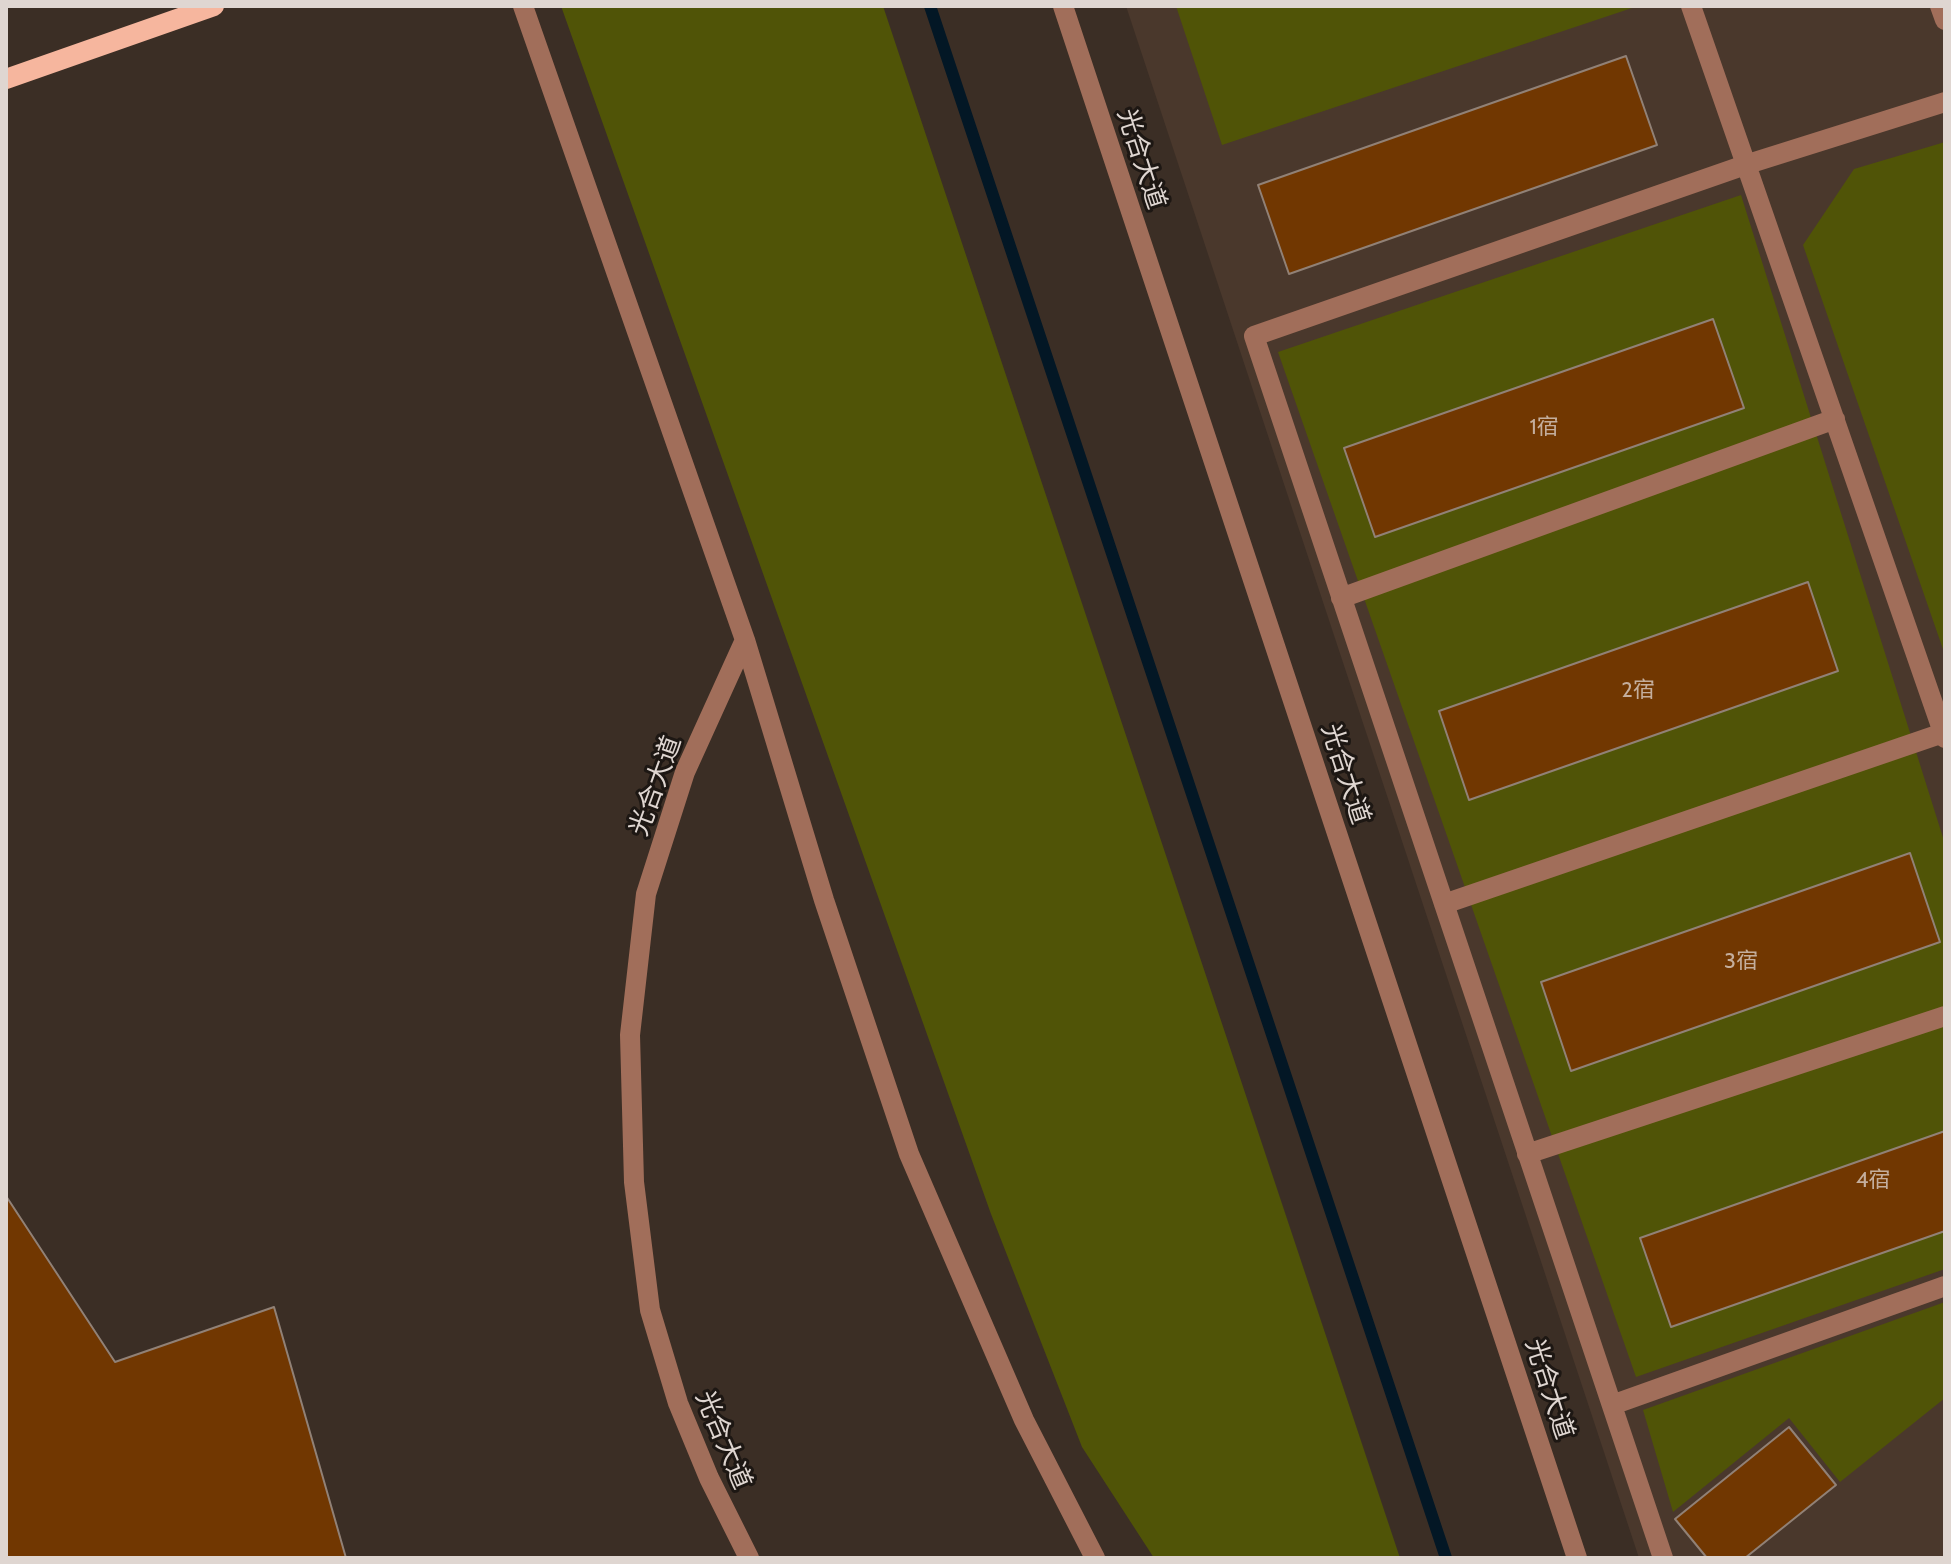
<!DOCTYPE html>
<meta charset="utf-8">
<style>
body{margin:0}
#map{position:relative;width:1951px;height:1564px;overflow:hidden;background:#3b2e25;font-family:Cabin,sans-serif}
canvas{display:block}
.frame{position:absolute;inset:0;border:8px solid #dfd6d1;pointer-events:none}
</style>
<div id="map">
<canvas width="1951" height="1564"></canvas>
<div class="frame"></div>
</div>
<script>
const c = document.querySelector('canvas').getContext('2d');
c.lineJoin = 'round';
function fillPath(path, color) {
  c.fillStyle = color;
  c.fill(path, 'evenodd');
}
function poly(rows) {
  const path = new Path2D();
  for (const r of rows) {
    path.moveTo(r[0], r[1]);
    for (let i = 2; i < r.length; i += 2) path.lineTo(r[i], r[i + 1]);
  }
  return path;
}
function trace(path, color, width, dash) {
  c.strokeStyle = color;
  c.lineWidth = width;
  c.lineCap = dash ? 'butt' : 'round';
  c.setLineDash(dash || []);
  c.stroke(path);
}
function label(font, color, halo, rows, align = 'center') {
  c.font = font + ' Cabin,"Noto Sans SC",sans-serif';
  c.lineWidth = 6;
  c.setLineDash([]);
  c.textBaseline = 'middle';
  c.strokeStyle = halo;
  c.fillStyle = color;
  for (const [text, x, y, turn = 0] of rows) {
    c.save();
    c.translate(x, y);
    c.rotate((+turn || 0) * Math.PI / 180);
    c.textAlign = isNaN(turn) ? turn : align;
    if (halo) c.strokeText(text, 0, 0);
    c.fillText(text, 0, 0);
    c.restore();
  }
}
const built = poly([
 [1126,6,1945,6,1945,1558,1639,1558]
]);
const green = poly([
 [561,6,883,6,1400,1558,1154,1558,1082,1447,991,1214],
 [1176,6,1638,6,1222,145],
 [1945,142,1945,655,1803,245,1854,169],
 [1741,195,1945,844,1945,1269,1636,1377,1278,352],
 [1945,1302,1945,1398,1840,1482,1789,1418,1673,1512,1643,1410]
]);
const stream = poly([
 [930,6,1446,1558]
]);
const building = poly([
 [1626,56,1657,145,1289,274,1258,185,1626,56],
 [1713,319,1744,408,1375,537,1344,448,1713,319],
 [1808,582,1838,671,1469,800,1439,711,1808,582],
 [1910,853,1940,942,1571,1071,1541,982,1910,853],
 [1945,1131,1945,1231,1671,1327,1640,1238,1945,1131],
 [6,1196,115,1362,274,1307,346,1558,6,1558,6,1196],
 [1789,1427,1836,1485,1745,1558,1707,1558,1675,1519,1789,1427]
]);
const minor = poly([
 [523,6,745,640,824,900,909,1154,1024,1420,1095,1558],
 [1063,6,1577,1558],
 [1691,6,1945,738],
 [1940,6,1945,20],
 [1341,598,1835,419],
 [745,640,685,772,646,894,630,1035,634,1182,650,1310,678,1403,709,1478,749,1558],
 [1444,904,1943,733],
 [1527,1154,1945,1016],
 [1612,1405,1945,1286],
 [1663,1558,1254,336,1748,164,1945,102]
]);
const major = poly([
 [6,79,214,6]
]);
const numberNames = [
 ["1宿",1544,428],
 ["2宿",1638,691],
 ["3宿",1741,962],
 ["4宿",1873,1181]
];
const streetNames = [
 ["光合大道",1141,159,72],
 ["光合大道",1345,774,72],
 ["光合大道",656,786,-70],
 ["光合大道",1549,1389,72],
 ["光合大道",723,1440,67]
];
fillPath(built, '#4a382c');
fillPath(green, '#505407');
trace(stream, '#031725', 12);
fillPath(building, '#713701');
trace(building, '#918176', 2);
trace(minor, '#a16e5a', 20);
trace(major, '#f6b69e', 20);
label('22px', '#c4ae9d', null, numberNames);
label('26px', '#dfd6d1', '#1d1713', streetNames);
</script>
